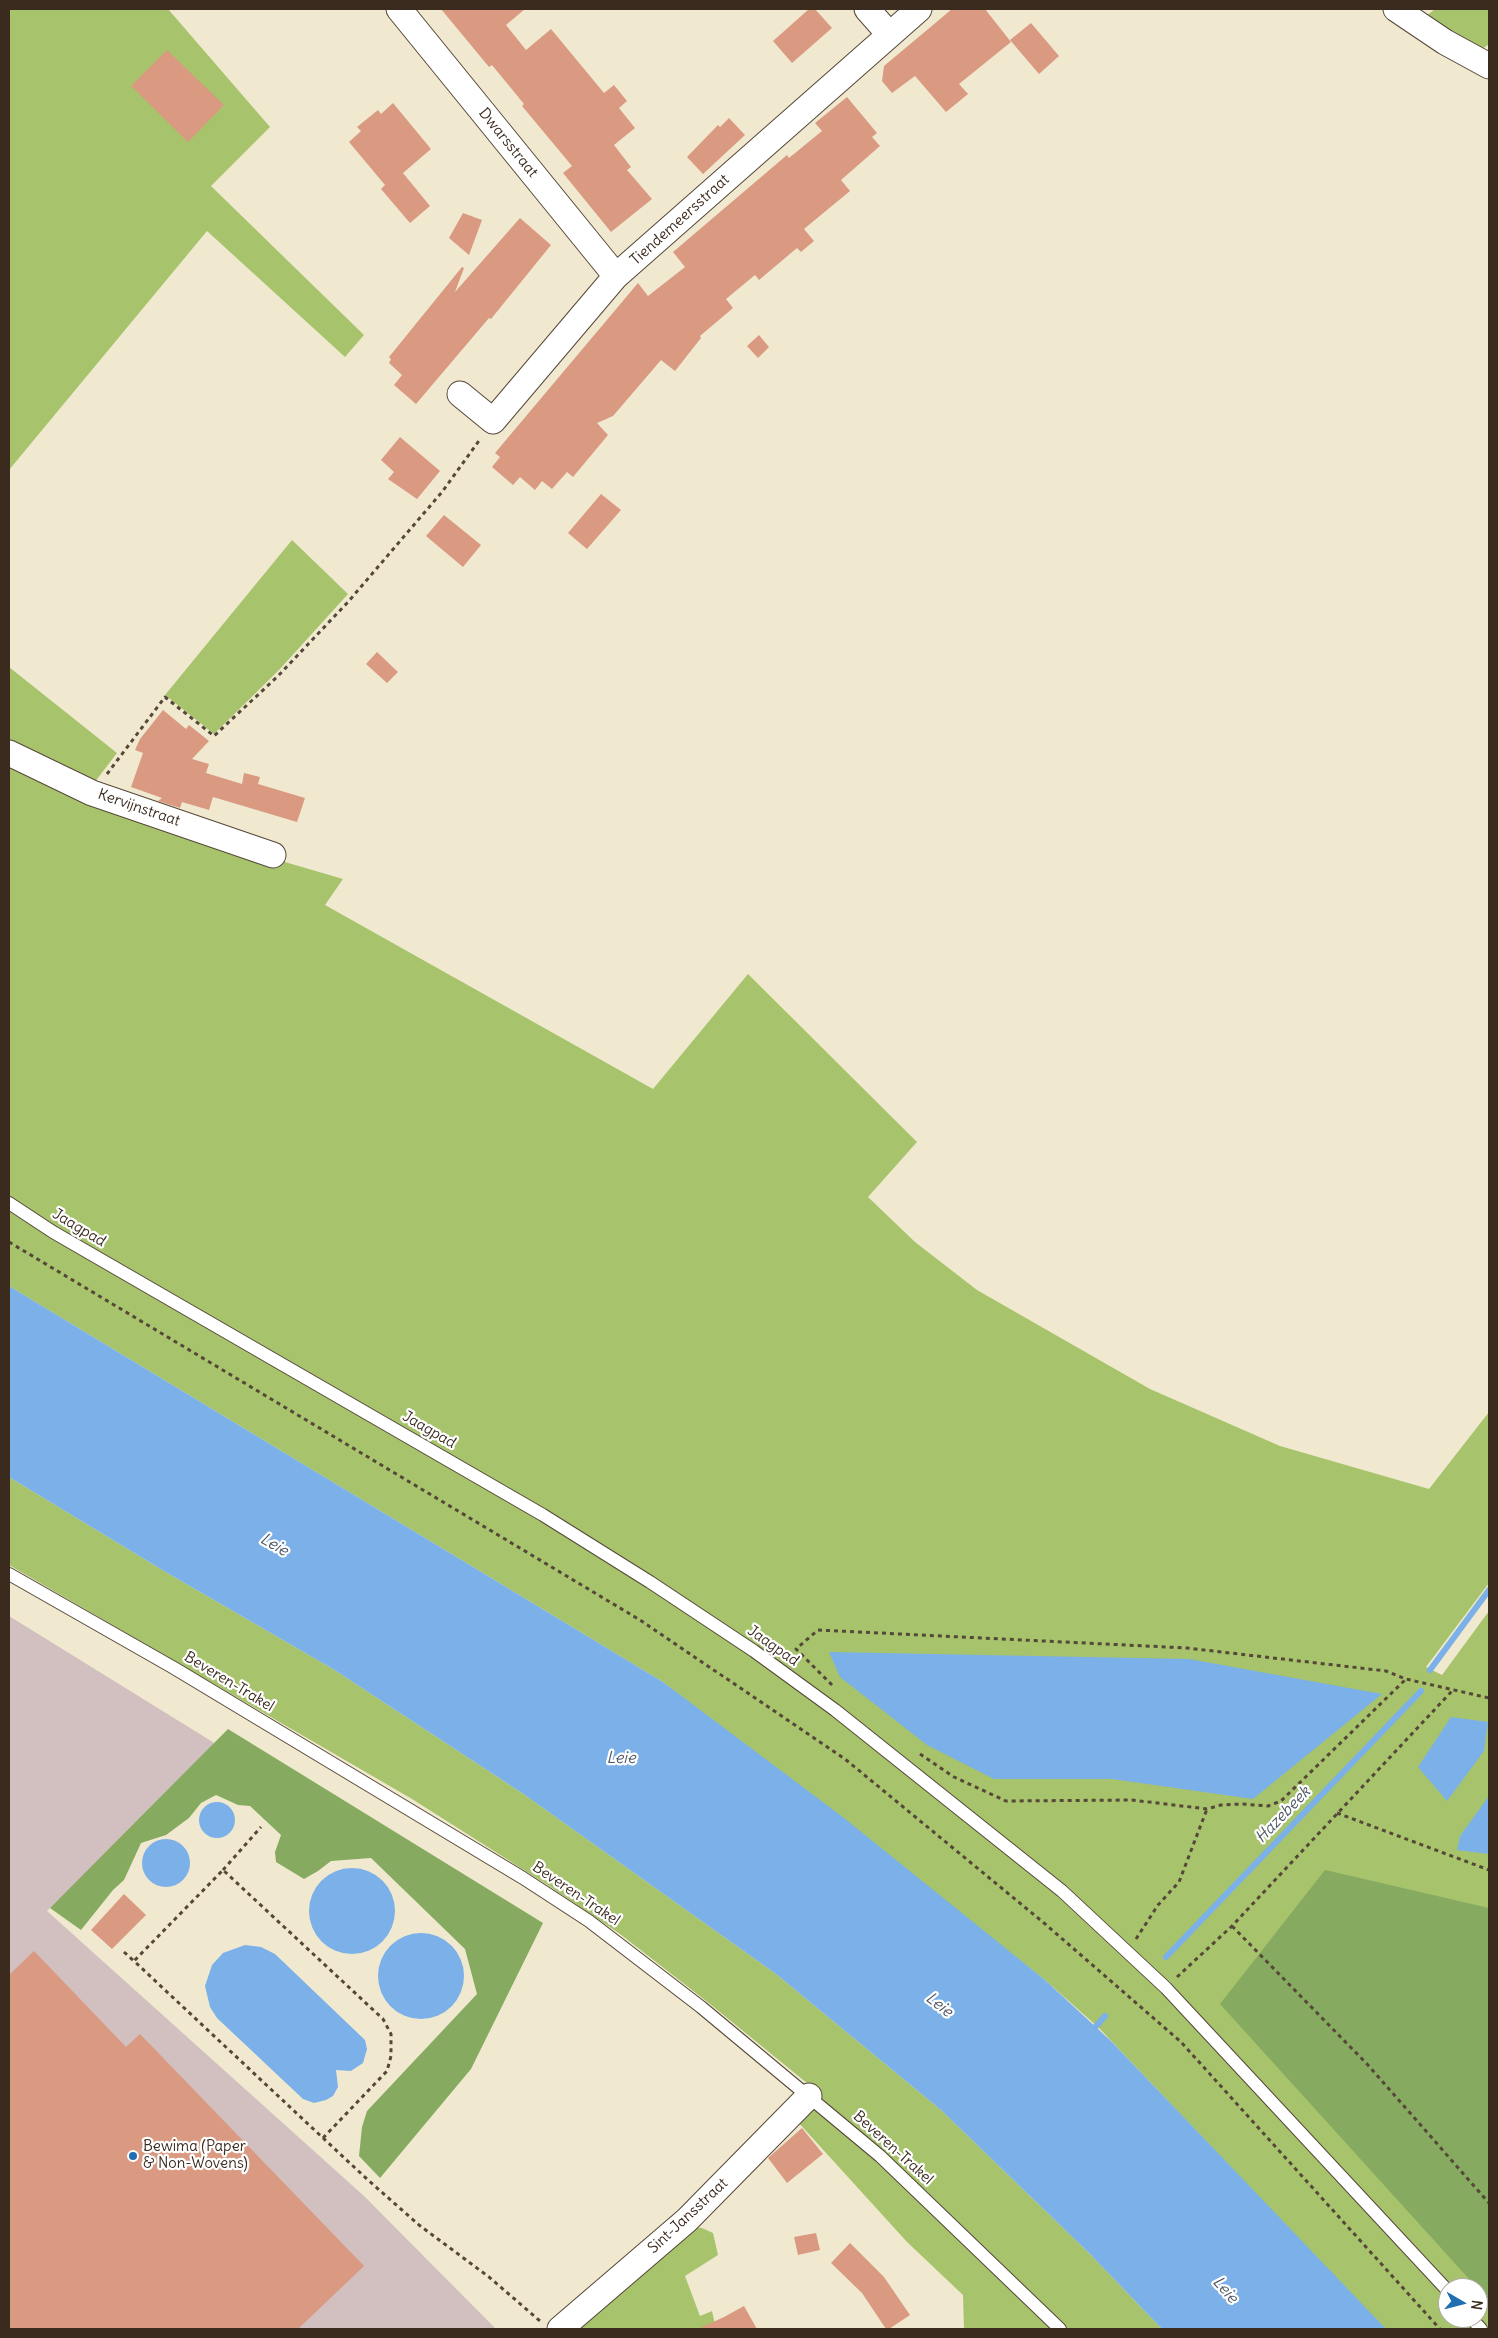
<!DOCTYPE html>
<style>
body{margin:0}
#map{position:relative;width:1498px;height:2338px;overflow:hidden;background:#f0e9d0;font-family:Delius,sans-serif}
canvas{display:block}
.frame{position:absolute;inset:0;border:10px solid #3b2a1e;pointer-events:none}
.north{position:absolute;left:1438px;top:2278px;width:50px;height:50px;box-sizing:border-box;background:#fff;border:1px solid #b1aaa5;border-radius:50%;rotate:98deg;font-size:14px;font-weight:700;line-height:20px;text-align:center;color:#3b2a1e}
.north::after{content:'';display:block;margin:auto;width:18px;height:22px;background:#1f6fb2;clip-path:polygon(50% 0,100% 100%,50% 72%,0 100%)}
</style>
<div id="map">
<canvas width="1498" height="2338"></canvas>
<div class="frame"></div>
<div class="north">N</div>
</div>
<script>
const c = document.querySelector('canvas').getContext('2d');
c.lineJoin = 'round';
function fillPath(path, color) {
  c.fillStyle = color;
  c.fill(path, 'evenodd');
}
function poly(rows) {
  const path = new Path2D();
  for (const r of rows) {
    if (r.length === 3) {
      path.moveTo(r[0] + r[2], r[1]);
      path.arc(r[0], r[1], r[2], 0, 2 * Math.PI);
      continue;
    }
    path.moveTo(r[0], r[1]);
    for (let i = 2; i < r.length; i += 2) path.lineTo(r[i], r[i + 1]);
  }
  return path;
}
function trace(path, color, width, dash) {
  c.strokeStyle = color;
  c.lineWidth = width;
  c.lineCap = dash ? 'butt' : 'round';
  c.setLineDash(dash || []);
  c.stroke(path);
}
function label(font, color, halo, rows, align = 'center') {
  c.font = font + ' Delius,sans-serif';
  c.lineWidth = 4.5;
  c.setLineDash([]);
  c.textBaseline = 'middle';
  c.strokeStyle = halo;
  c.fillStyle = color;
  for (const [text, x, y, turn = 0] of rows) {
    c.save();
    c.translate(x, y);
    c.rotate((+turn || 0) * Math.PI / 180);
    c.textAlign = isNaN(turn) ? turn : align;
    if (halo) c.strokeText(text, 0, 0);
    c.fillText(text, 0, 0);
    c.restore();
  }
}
const industrial = poly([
 [9,1616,216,1744,47,1911,364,2196,496,2329,9,2329]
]);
const green = poly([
 [9,9,168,9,270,127,211,186,364,335,345,357,207,231,9,470],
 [1435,9,1489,9,1489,44,1477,53,1421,20],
 [292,540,348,594,279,670,214,734,165,695],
 [9,667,117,753,91,787,9,745],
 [9,766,241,854,285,862,343,879,325,905,653,1089,748,974,917,1142,868,1197,915,1242,977,1290,1150,1389,1280,1446,1429,1489,1489,1412,1489,1583,1426,1667,1442,1675,1489,1611,1489,2329,1384,2329,1099,2028,1045,1980,663,1682,9,1286],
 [1448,2288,1478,2288,1478,2318,1448,2318],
 [9,1477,164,1571,333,1669,522,1793,776,1974,941,2110,1089,2253,1162,2329,964,2329,963,2295,907,2242,797,2121,813,2088,710,2004,620,1934,546,1884,412,1799,9,1565],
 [690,2227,702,2228,713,2233,718,2255,685,2276,700,2316,712,2311,716,2329,571,2329]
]);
const forest = poly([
 [228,1729,543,1923,471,2069,380,2178,359,2156,362,2127,367,2111,477,1994,465,1949,371,1858,331,1861,318,1871,304,1879,276,1862,275,1852,281,1835,250,1806,238,1805,216,1795,201,1803,189,1818,166,1835,141,1843,124,1880,113,1890,81,1930,50,1908],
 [1325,1870,1489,1908,1489,2301,1220,2004]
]);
const water = poly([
 [9,1286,663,1682,844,1818,1045,1980,1111,2041,1386,2329,1162,2329,1089,2253,941,2110,776,1974,522,1793,333,1669,164,1571,9,1477],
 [829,1652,1189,1659,1382,1694,1253,1799,1112,1779,994,1779,927,1745,840,1677],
 [1451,1717,1488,1722,1484,1751,1447,1801,1418,1767],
 [1489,1796,1489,1854,1457,1850,1460,1836],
 [217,1820,18],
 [166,1863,24],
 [352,1911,43],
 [421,1976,43],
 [245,1945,261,1947,275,1954,365,2040,367,2049,363,2063,351,2071,336,2070,338,2087,333,2096,326,2100,314,2103,303,2099,217,2018,210,2007,205,1986,212,1965,223,1953]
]);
const stream = poly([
 [1430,1670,1489,1590],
 [1166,1957,1421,1691],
 [1091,2032,1105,2016]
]);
const building = poly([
 [441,9,525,9,506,25,526,50,551,29,604,93,614,85,627,101,619,108,635,128,614,145,631,167,627,170,652,199,611,232,563,173,572,166,522,106,524,104,492,65,489,67],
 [809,9,815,9,832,28,792,63,773,41],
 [952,9,985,9,1011,42,959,84,968,94,946,112,915,76,892,93,882,81,884,66],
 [1031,23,1059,56,1039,74,1010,40],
 [167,50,224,105,188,142,131,86],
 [847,97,877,133,872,137,880,146,841,180,850,191,804,229,814,241,801,252,797,248,759,280,755,275,726,299,733,308,700,336,701,338,675,371,661,360,613,416,597,423,608,435,573,477,567,472,552,489,542,481,535,490,520,477,513,485,492,467,500,457,495,453,638,283,648,296,685,267,673,252,787,155,789,158,822,131,815,123],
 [393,103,431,149,403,173,430,206,410,223,381,189,385,185,349,142,361,131,357,127,378,110,381,114],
 [729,118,745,135,703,174,687,157,718,125,720,127],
 [463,213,482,220,469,255,449,238],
 [520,218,551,245,491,319,489,318,416,404,394,385,402,375,389,363,391,359,389,357,462,267,464,268,455,292],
 [759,335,769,347,758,358,747,346],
 [400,437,440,471,417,499,388,479,394,472,381,460],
 [601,494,621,510,587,549,568,533],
 [444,515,481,545,463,567,426,536],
 [377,652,398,672,387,683,366,664],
 [163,710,186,729,189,725,209,741,192,759,209,764,206,773,242,784,244,773,260,777,258,784,305,798,297,822,213,797,209,810,182,802,180,808,158,801,162,798,131,787,143,753,135,750,140,739],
 [124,1894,146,1915,112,1949,91,1930],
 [34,1951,126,2047,140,2034,364,2266,298,2329,9,2329,9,1975],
 [802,2128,823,2154,787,2183,768,2158],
 [816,2233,820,2250,798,2255,794,2237],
 [850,2243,884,2277,910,2315,889,2329,886,2329,862,2293,831,2263],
 [744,2306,757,2329,698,2329,724,2317]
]);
const path = poly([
 [107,774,165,697,214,736,278,676,348,602,442,492,481,438],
 [9,1242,640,1620,845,1759,1044,1923,1181,2042,1440,2329],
 [832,1685,796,1649,818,1630,1187,1648,1386,1671,1406,1679,1489,1698],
 [920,1754,954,1777,1006,1801,1132,1800,1207,1809,1221,1805,1242,1804,1268,1806,1281,1801,1406,1679],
 [1337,1813,1489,1870],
 [223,1870,261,1827],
 [1232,1926,1368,2065,1489,2203],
 [1136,1939,1158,1905,1179,1882,1207,1809],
 [124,1952,134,1961],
 [1177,1977,1232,1926,1452,1691],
 [323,2138,387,2071,391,2056,391,2034,383,2019,223,1870,134,1961,323,2138,368,2180,419,2225,489,2277,540,2321]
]);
const lane = poly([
 [9,1203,53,1232,543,1515,650,1582,754,1651,835,1710,1062,1891,1166,1988,1448,2291],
 [9,1574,174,1668,523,1878,589,1921,701,2007,880,2156,1060,2329],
 [1471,2318,1481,2329]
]);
const street = poly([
 [399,9,616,276],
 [867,9,889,34],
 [1396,9,1445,42,1489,66],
 [460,394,493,421,616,276,919,9],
 [9,753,92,793,273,855],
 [560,2329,687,2220,809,2096]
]);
const markers = [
 [133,2156,5,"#1f6fb2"]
];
const streetNames = [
 ["Dwarsstraat",508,143,51],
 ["Tiendemeersstraat",680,220,-42],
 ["Kervijnstraat",139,808,19],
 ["Jaagpad",79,1228,31],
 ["Jaagpad",429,1430,30],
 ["Jaagpad",773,1646,35],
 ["Beveren-Trakel",229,1682,31],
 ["Beveren-Trakel",576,1894,34],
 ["Beveren-Trakel",893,2148,42],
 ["Sint-Jansstraat",688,2216,-43]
];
const poiNames = [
 ["Bewima (Paper",143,2147],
 ["& Non-Wovens)",143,2164]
];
const waterNames = [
 ["Leie",274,1545,30],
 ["Leie",621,1758],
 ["Hazebeek",1283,1815,-46],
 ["Leie",939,2005,38],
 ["Leie",1225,2290,48]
];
fillPath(industrial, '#d2bfbf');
fillPath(green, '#a7c46c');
fillPath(forest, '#85aa60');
fillPath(water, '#7bb0e9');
trace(stream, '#7bb0e9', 6);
fillPath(building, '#da9981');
trace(lane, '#564739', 14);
trace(street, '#564739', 27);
trace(path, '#564739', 3, [4, 4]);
trace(lane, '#fff', 12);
trace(street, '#fff', 25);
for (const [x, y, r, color] of markers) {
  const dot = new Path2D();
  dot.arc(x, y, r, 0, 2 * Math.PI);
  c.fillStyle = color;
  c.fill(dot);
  trace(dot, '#fff', 2);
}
label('15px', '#3b2a1e', '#fff', streetNames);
label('15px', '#3b2a1e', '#fff', poiNames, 'left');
label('italic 16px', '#515965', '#fff', waterNames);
</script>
